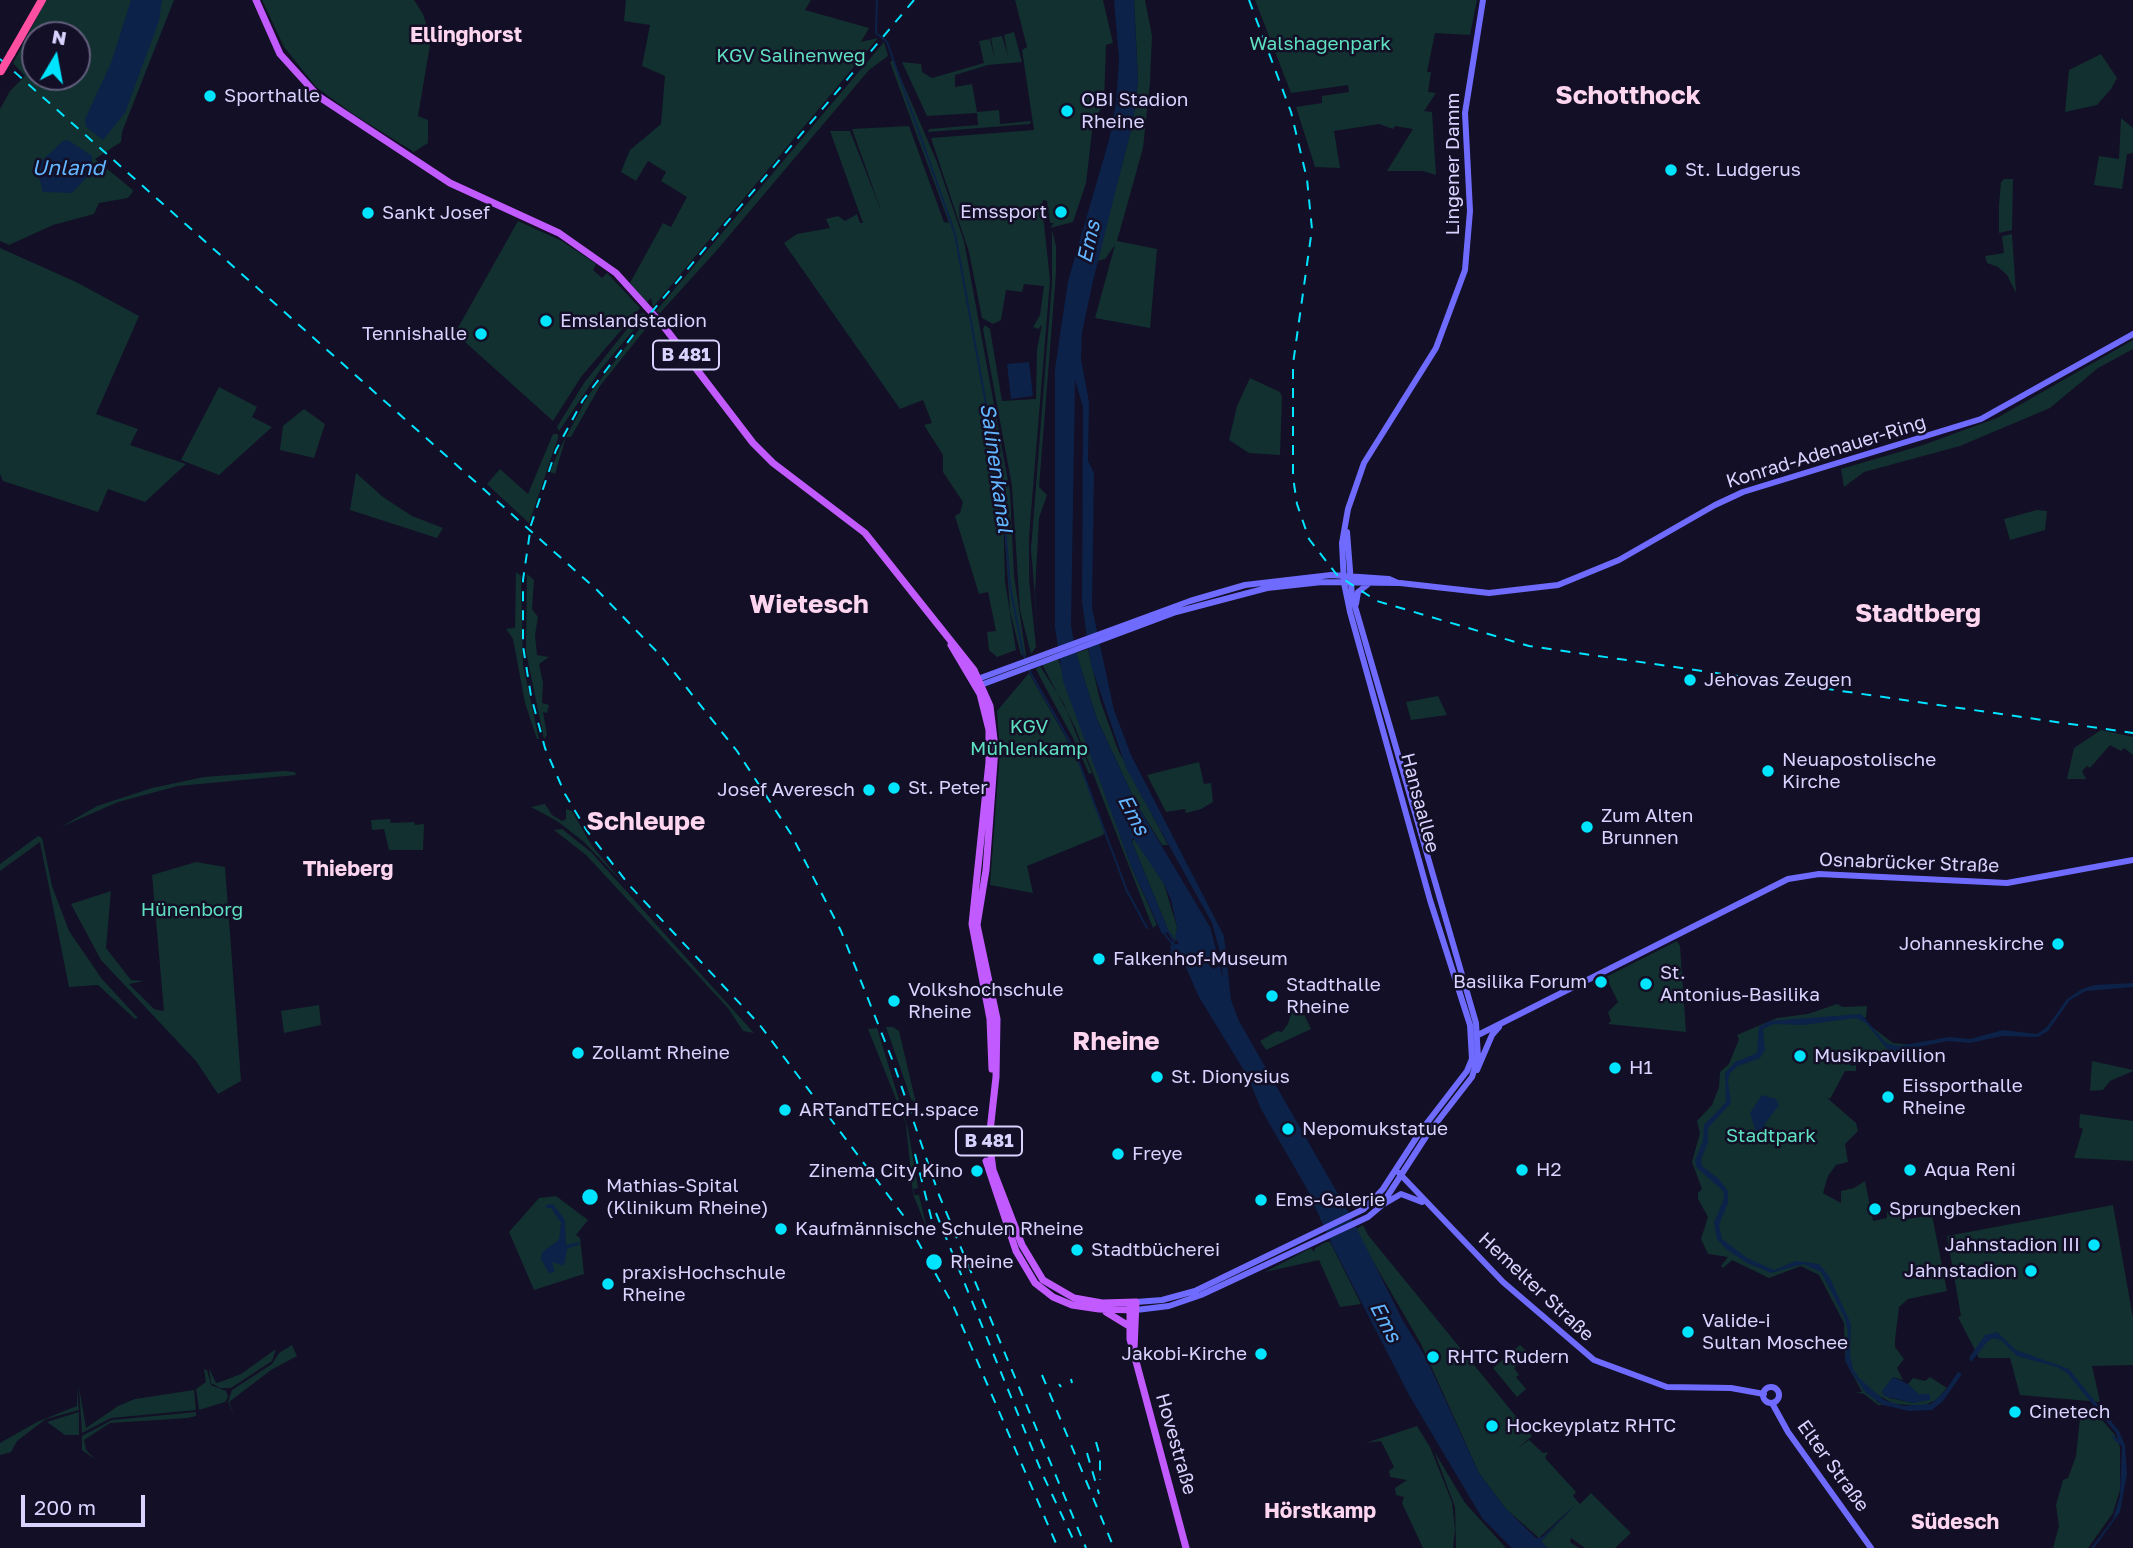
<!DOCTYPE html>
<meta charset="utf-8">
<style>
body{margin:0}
#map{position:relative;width:2133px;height:1548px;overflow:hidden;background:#130f26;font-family:"Golos Text",sans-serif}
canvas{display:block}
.north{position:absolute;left:21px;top:21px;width:70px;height:70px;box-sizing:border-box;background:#130f26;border:2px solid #625e7d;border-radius:50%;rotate:10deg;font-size:19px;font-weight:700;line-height:28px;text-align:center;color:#d9d4ff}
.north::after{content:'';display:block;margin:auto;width:24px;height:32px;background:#00e5ff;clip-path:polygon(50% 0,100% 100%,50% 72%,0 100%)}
.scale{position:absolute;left:21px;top:1495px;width:124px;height:32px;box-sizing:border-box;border:4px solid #d9d4ff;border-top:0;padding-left:9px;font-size:21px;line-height:24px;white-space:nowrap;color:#d9d4ff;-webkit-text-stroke:5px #130f26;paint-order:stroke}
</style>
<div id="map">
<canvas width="2133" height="1548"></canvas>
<div class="north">N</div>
<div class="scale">200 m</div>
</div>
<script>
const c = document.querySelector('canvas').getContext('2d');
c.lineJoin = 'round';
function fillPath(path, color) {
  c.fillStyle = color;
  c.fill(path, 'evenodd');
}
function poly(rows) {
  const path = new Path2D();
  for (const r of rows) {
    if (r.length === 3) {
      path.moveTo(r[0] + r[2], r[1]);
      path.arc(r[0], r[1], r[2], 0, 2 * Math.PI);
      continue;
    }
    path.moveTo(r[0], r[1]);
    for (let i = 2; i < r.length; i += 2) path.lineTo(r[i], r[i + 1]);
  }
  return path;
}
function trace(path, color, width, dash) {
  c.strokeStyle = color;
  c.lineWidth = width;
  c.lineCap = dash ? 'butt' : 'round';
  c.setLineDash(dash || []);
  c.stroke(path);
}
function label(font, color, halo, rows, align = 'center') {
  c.font = font + ' "Golos Text",sans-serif';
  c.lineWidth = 5;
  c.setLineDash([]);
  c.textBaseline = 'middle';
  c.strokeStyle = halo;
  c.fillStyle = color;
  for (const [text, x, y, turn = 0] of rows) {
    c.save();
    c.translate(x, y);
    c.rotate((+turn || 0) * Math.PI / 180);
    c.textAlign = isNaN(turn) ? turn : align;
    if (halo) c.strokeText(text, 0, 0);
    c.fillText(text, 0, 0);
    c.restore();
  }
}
const green = poly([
 [46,0,174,0,122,132,121,142,95,159,133,190,132,193,128,198,99,203,94,214,53,225,9,245,0,241,0,109,10,91,25,76,13,63],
 [35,35,77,35,77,77,35,77],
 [262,0,414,0,423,14,431,39,418,116,428,120,428,143,414,152,353,114,316,87,284,47],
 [626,0,811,0,805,10,869,28,861,42,878,38,653,307,651,298,646,303,630,283,663,223,671,227,687,197,661,181,666,172,648,161,636,181,621,172,630,150,661,124,665,76,642,66,650,25,624,21],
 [1015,0,1103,0,1113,43,1106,45,1104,102,1093,124,1086,183,1073,222,1050,228,1054,223,1050,223,1047,201,1043,200,1042,205,1050,280,1029,537,1029,580,1036,647,1031,654,1020,610,1012,486,983,329,985,325,990,329,1002,401,1036,399,1037,349,1042,325,1038,329,1033,327,1040,315,1044,286,1024,284,1022,292,1006,290,1001,320,993,324,982,318,969,252,931,138,1034,130,1022,50,1027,47],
 [1134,0,1145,0,1152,36,1150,82,1143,148,1117,241,1157,249,1150,328,1095,318,1115,245,1105,259,1097,261,1133,122,1138,80],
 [1255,0,1477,0,1470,35,1435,33,1427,72,1431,72,1428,92,1436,93,1424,111,1432,112,1436,175,1423,171,1387,171,1413,129,1395,126,1393,129,1379,124,1334,131,1340,168,1315,167,1296,107,1322,103,1322,96,1349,92,1348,85,1291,93],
 [1014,32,1022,62,988,65,955,75,955,87,972,84,977,112,999,110,1000,124,1031,121,1030,124,928,132,929,129,978,125,977,113,927,116,902,62,921,64,922,72,932,78,984,63,979,41,990,39,995,60,991,38,1002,36,1008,56,1004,35],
 [884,42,888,56,869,70,717,250,660,313,656,311],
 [2101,54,2117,78,2111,89,2097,105,2065,112,2069,70],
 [893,60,937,162,964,241,1010,492,1014,576,1026,656,1021,655,1010,611,1003,510,1005,582,1016,650,997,657,989,650,987,632,996,631,988,592,979,594,955,516,960,513,963,502,943,472,943,455,924,425,932,423,923,400,900,409,784,243,797,234,830,228,826,219,838,216,845,221,857,214,860,223,863,223,830,131,850,131,882,213,852,129,909,126,944,222,949,223,890,62],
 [2121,118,2133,128,2133,153,2127,154,2122,189,2094,185,2099,156,2119,159],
 [2004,179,2013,179,2012,230,1999,233,1999,205,2001,182],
 [518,221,562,241,596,264,593,270,602,278,607,273,640,308,581,377,553,421,455,333],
 [1052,230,1056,246,1056,273,1039,487,1047,495,1039,518,1035,592,1039,645,1031,549,1052,283],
 [2012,234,2016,293,2007,275,1998,267,1987,263,1985,256,2004,253,2002,236],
 [0,248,76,282,139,316,96,414,138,429,130,445,186,464,145,502,108,489,98,512,3,481,0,474],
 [644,313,646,315,601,369,559,431,557,427,584,383,639,314],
 [648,318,651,322,600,386,571,437,566,437,555,474,550,472,559,450,588,396],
 [2133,340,2133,349,2098,368,2050,408,1960,446,1864,472,1844,487,1841,469,1923,445,1997,418],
 [1250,378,1280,392,1282,397,1280,455,1249,453,1229,440,1237,406],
 [219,387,257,407,252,417,272,427,219,475,181,460],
 [304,409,325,424,314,458,280,450,283,426],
 [553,434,558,434,558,438,529,523,487,484,500,469,528,494],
 [356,473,383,497,412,516,443,528,437,538,350,510],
 [2037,510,2047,511,2045,530,2010,540,2004,519],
 [516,572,521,576,523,665,539,739,537,739,525,703,513,639,506,629,515,628],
 [527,574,534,580,532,609,538,617,535,635,537,655,549,657,539,664,543,683,542,703,549,705,547,713,543,712,547,735,544,739,526,652],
 [1088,649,1100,700,1118,750,1168,845,1162,845,1136,803,1097,719,1076,653],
 [1058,659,1131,866,1157,925,1153,928,1075,727,1042,664],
 [1040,666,1064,704,1092,773,1089,774,1074,740,1042,681,1036,669],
 [1029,673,1074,752,1105,830,1103,835,1027,866,1033,893,990,885,1000,751,997,711],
 [1438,696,1447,715,1411,720,1406,702],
 [2101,730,2133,737,2133,755,2124,748,2121,751,2110,745,2090,768,2087,766,2082,771,2086,779,2067,779,2074,748],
 [1199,762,1204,784,1211,783,1213,802,1201,809,1186,813,1185,809,1166,812,1147,775],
 [284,771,295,772,296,775,178,786,118,802,61,827,97,806,152,788,204,777],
 [545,804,552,815,562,821,566,819,566,809,572,811,592,846,623,883,584,842,557,821,531,807],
 [390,819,391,823,414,822,415,825,424,824,423,850,389,850,384,829,372,830,371,820],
 [562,829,591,852,754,1033,743,1031,728,1008,586,855,554,830],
 [38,836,42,838,52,886,69,931,102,979,138,1018,135,1019,98,985,69,987,40,842,0,871,0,864],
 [1135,838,1164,884,1177,927,1176,941,1169,932,1132,842],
 [196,862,225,867,241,1081,218,1094,196,1061,101,960,71,904,111,891,106,948,131,980,144,981,129,984,154,1009,164,1011,152,875],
 [1677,941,1680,946,1686,1032,1608,1024,1611,1021,1608,1012,1618,1002,1606,977],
 [1296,997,1311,1029,1266,1050,1260,1041,1277,1031,1282,1032,1288,1024],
 [1837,1004,1843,1007,1867,1006,1866,1018,1855,1014,1893,1043,1913,1045,1912,1061,1849,1062,1851,1066,1856,1065,1856,1071,1845,1071,1830,1099,1826,1097,1856,1123,1858,1131,1845,1144,1848,1162,1836,1165,1828,1176,1823,1193,1841,1203,1841,1191,1854,1188,1865,1181,1873,1221,1887,1218,1887,1211,1904,1206,1906,1219,1921,1217,1920,1213,1931,1210,1947,1291,1908,1299,1899,1307,1895,1340,1895,1347,1904,1359,1897,1368,1903,1380,1893,1377,1882,1393,1890,1398,1913,1403,1928,1394,1918,1394,1908,1384,1913,1378,1925,1381,1930,1377,1947,1388,1936,1400,1923,1406,1894,1404,1876,1394,1876,1401,1883,1405,1878,1405,1864,1394,1855,1392,1862,1392,1845,1360,1844,1323,1819,1275,1801,1266,1769,1278,1732,1260,1723,1268,1721,1266,1728,1257,1708,1254,1701,1239,1708,1217,1698,1199,1698,1193,1702,1189,1692,1162,1700,1133,1697,1121,1712,1105,1719,1087,1720,1072,1729,1064,1739,1039,1737,1035,1777,1018,1808,1014],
 [319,1005,321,1025,284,1033,281,1011],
 [886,1027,893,1027,899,1031,916,1103,911,1099],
 [877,1028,908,1129,918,1188,913,1189,914,1195,919,1195,927,1229,913,1194,906,1124,868,1029],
 [2092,1061,2133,1070,2133,1071,2110,1081,2103,1090,2090,1091],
 [2080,1114,2133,1121,2133,1161,2074,1158,2083,1129,2079,1127],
 [556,1196,588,1220,576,1235,580,1238,584,1274,534,1290,509,1232,539,1198],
 [2113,1205,2133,1318,2133,1365,2092,1366,2100,1402,2020,1395,2010,1358,1979,1358,1958,1317,1961,1316,1947,1236],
 [1363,1225,1368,1235,1532,1436,1517,1449,1529,1440,1543,1453,1548,1452,1545,1458,1576,1492,1573,1496,1580,1504,1591,1493,1631,1533,1615,1548,1585,1548,1571,1538,1570,1542,1579,1548,1547,1548,1541,1541,1575,1505,1539,1538,1506,1509,1479,1473,1421,1344,1363,1244,1356,1229],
 [1326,1242,1330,1242,1361,1304,1340,1307,1319,1260,1265,1272,1311,1248,1314,1252,1315,1248],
 [292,1345,297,1356,271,1370,229,1402,235,1417,228,1402,232,1390,272,1364,279,1353],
 [1520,1345,1529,1353,1514,1368,1519,1375,1516,1377,1526,1389,1517,1397,1493,1368],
 [276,1349,272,1361,231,1388,220,1388,211,1383,209,1368,216,1383,223,1381,241,1374],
 [204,1369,207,1370,211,1385,226,1391,228,1397,225,1402,199,1410,196,1389,206,1382],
 [79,1387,86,1428,118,1406,135,1399,194,1390,196,1410,111,1418,82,1433],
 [77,1388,79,1410,46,1419,17,1441,11,1452,0,1455,0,1443,37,1422,77,1406],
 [2091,1407,2115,1435,2120,1447,2120,1490,2113,1513,2088,1548,2053,1548,2059,1526,2056,1505,2063,1480,2068,1478,2076,1456,2081,1408],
 [79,1412,79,1435,65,1435,47,1422],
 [196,1412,196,1416,188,1418,110,1423,84,1440,86,1450,96,1460,82,1450,82,1436,112,1420],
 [1417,1426,1430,1447,1452,1502,1455,1529,1453,1548,1423,1548,1402,1503,1404,1497,1396,1495,1395,1488,1407,1480,1390,1477,1389,1471,1394,1467,1381,1441,1366,1443],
 [1434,1451,1465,1503,1506,1548,1456,1548,1455,1507]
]);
const water = poly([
 [131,0,162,0,159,21,125,113,103,140,86,127,85,119,111,63],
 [1114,0,1134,0,1138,80,1133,122,1093,281,1082,332,1081,359,1089,402,1088,461,1094,473,1092,608,1114,710,1131,755,1224,936,1231,1000,1239,1021,1349,1213,1403,1321,1426,1358,1479,1473,1506,1509,1536,1538,1542,1537,1575,1505,1541,1541,1547,1548,1512,1548,1482,1518,1409,1395,1334,1249,1307,1189,1261,1109,1248,1077,1199,997,1184,963,1180,963,1179,956,1172,957,1170,952,1174,944,1179,944,1175,938,1177,927,1171,900,1164,884,1133,838,1132,842,1169,932,1162,934,1131,866,1063,681,1055,627,1055,369,1068,281,1109,140,1116,103,1119,60],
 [1075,380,1083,407,1082,602,1091,665,1126,768,1212,923,1220,952,1223,979,1220,966,1213,969,1207,963,1211,954,1215,965,1220,964,1210,927,1136,803,1097,719,1076,653,1071,626],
 [68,140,92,156,92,172,72,193,43,192,36,166,63,141],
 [1029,362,1033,396,1011,399,1007,364],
 [2133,983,2133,987,2086,991,2070,1000,2048,1031,2038,1037,2002,1036,1970,1043,1948,1041,1898,1051,1887,1049,1866,1023,1856,1018,1803,1025,1774,1024,1763,1029,1765,1050,1760,1058,1738,1066,1730,1073,1728,1081,1731,1103,1708,1128,1708,1142,1701,1160,1702,1166,1719,1179,1728,1191,1728,1203,1719,1225,1722,1239,1747,1258,1774,1270,1796,1261,1819,1264,1829,1276,1851,1324,1850,1355,1853,1369,1859,1378,1884,1400,1903,1406,1931,1404,1946,1390,1958,1372,1962,1374,1943,1401,1932,1410,1909,1411,1883,1405,1866,1393,1851,1372,1845,1360,1848,1332,1845,1319,1821,1272,1803,1264,1771,1273,1747,1263,1726,1249,1717,1239,1714,1223,1724,1198,1723,1191,1696,1167,1695,1160,1703,1141,1704,1125,1726,1102,1725,1073,1735,1062,1757,1053,1759,1027,1769,1021,1861,1014,1886,1043,1898,1046,1949,1037,1970,1039,2003,1030,2037,1034,2047,1027,2067,999,2082,989,2095,985],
 [1762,1095,1776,1099,1779,1105,1765,1124,1763,1132,1757,1135,1750,1113],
 [553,1204,565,1220,566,1245,579,1242,580,1244,567,1249,564,1266,552,1262,555,1272,549,1273,541,1259,542,1252,559,1240,561,1223,551,1208,546,1208,546,1205],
 [1997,1332,2016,1350,2069,1369,2119,1431,2125,1445,2127,1474,2120,1512,2094,1548,2091,1548,2113,1519,2120,1496,2122,1446,2115,1441,2111,1434,2118,1439,2116,1433,2067,1373,2057,1367,2017,1356,2001,1340,1994,1338,1988,1341,1971,1362,1969,1358,1985,1335],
 [1893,1377,1908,1384,1918,1394,1930,1394,1930,1400,1913,1403,1884,1396,1882,1391]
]);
const stream = poly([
 [877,0,876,33,887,42,955,234,1002,492,1010,586,1023,653,1030,672,1074,749,1127,891,1147,928],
 [1168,931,1174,941,1171,948],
 [1164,933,1173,945]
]);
const secondary = poly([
 [1356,604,1358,592,1367,585],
 [975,680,1190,601,1245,585,1331,575,1389,579,1398,583],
 [978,686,1176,612,1267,588,1322,582,1400,583,1489,593,1558,585,1619,560,1715,505,1743,492,1981,419,2133,334],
 [1478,1035,1788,879,1819,874,2007,883,2133,860],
 [1477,1070,1492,1035,1499,1027],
 [1399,1173,1503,1282,1594,1360,1667,1387,1731,1388,1764,1394],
 [1382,1205,1401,1194,1422,1202],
 [1136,1302,1162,1300,1195,1291,1364,1209,1383,1189,1420,1132,1467,1071,1472,1059,1470,1025,1430,900,1350,612,1344,583,1342,543,1348,509,1364,463,1436,348,1465,270,1470,211,1465,113,1483,0],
 [1136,1310,1169,1306,1201,1295,1368,1217,1381,1206,1427,1135,1472,1077,1478,1058,1476,1023,1352,596,1347,532],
 [1771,1395,8],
 [1772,1403,1788,1432,1871,1548]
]);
const primary = poly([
 [256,0,280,54,318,96,450,183,559,233,616,273,662,324,753,443,773,463,865,533,974,670,990,706,995,748,986,870,977,925,997,1019,996,1077,989,1140,993,1170,1022,1245,1043,1280,1074,1298,1102,1303,1136,1302,1134,1349],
 [951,645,980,694,989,730,989,762,972,924,990,1019,992,1069],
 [986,1161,1016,1251,1035,1283,1053,1297,1072,1305,1099,1309,1136,1310],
 [1130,1307,1130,1339,1186,1548],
 [1106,1312,1129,1326]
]);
const highway = poly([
 [11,54,42,0]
]);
const rail = poly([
 [914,0,644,321,583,400,556,450,531,525,523,580,523,646,531,696,545,748,565,794,587,831,630,886,759,1024,903,1215,953,1305,1058,1548],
 [1249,0,1291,112,1307,179,1312,229,1293,364,1293,477,1297,504,1309,539,1337,575,1377,601,1529,646,2133,733],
 [0,59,597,590,662,657,737,751,791,834,841,931,892,1059,939,1195,1086,1548],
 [915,1154,933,1225],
 [936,1213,1042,1473,1073,1539],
 [1042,1375,1114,1548],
 [1071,1379,1072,1383],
 [1059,1384,1061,1387],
 [1096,1442,1100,1456,1100,1480],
 [1087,1453,1099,1494]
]);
const highwayBridge = poly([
 [1,71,11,54]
]);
const markers = [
 [210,96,7,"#00e5ff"],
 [1067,111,7,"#00e5ff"],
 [1671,170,7,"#00e5ff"],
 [1061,212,7,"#00e5ff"],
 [368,213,7,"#00e5ff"],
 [546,321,7,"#00e5ff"],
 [481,334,7,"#00e5ff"],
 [1690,680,7,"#00e5ff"],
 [1768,771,7,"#00e5ff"],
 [894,788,7,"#00e5ff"],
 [869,790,7,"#00e5ff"],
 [1587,827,7,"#00e5ff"],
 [2058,944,7,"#00e5ff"],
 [1099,959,7,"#00e5ff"],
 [1601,982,7,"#00e5ff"],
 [1646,984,7,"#00e5ff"],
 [1272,996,7,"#00e5ff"],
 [894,1001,7,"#00e5ff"],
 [578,1053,7,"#00e5ff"],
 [1800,1056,7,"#00e5ff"],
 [1615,1068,7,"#00e5ff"],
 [1157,1077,7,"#00e5ff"],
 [1888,1097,7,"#00e5ff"],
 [785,1110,7,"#00e5ff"],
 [1288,1129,7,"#00e5ff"],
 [1118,1154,7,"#00e5ff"],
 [1522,1170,7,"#00e5ff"],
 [1910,1170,7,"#00e5ff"],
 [977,1171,7,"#00e5ff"],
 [590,1197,9,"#00e5ff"],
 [1261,1200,7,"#00e5ff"],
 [1875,1209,7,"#00e5ff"],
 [781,1229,7,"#00e5ff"],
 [2094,1245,7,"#00e5ff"],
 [1077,1250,7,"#00e5ff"],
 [934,1262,9,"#00e5ff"],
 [2031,1271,7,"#00e5ff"],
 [608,1284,7,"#00e5ff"],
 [1688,1332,7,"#00e5ff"],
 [1261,1354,7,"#00e5ff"],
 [1433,1357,7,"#00e5ff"],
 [2015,1412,7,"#00e5ff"],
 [1492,1426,7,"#00e5ff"]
];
const shields = [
 [686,355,66],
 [989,1141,66]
];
const shieldNames = [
 ["B 481",686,355],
 ["B 481",989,1141]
];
const parkNames = [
 ["Walshagenpark",1320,44],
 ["KGV Salinenweg",791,56],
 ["KGV",1029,727],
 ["Mühlenkamp",1029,749],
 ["Hünenborg",192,910],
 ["Stadtpark",1771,1136]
];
const poiNames = [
 ["Sporthalle",224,96],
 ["OBI Stadion",1081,100],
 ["Rheine",1081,122],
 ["St. Ludgerus",1685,170],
 ["Emssport",1047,212,"right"],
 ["Sankt Josef",382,213],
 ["Emslandstadion",560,321],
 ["Tennishalle",467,334,"right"],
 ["Jehovas Zeugen",1704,680],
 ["Neuapostolische",1782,760],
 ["Kirche",1782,782],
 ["St. Peter",908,788],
 ["Josef Averesch",855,790,"right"],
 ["Zum Alten",1601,816],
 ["Brunnen",1601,838],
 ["Johanneskirche",2044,944,"right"],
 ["Falkenhof-Museum",1113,959],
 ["St.",1660,973],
 ["Antonius-Basilika",1660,995],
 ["Basilika Forum",1587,982,"right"],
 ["Stadthalle",1286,985],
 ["Rheine",1286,1007],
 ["Volkshochschule",908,990],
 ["Rheine",908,1012],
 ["Zollamt Rheine",592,1053],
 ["Musikpavillion",1814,1056],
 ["H1",1629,1068],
 ["St. Dionysius",1171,1077],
 ["Eissporthalle",1902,1086],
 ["Rheine",1902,1108],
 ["ARTandTECH.space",799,1110],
 ["Nepomukstatue",1302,1129],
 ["Freye",1132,1154],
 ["H2",1536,1170],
 ["Aqua Reni",1924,1170],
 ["Zinema City Kino",963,1171,"right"],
 ["Mathias-Spital",606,1186],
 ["(Klinikum Rheine)",606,1208],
 ["Ems-Galerie",1275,1200],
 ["Sprungbecken",1889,1209],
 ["Kaufmännische Schulen Rheine",795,1229],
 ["Jahnstadion III",2080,1245,"right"],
 ["Stadtbücherei",1091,1250],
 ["Rheine",950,1262],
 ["Jahnstadion",2017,1271,"right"],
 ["praxisHochschule",622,1273],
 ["Rheine",622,1295],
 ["Valide-i",1702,1321],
 ["Sultan Moschee",1702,1343],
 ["Jakobi-Kirche",1247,1354,"right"],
 ["RHTC Rudern",1447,1357],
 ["Cinetech",2029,1412],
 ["Hockeyplatz RHTC",1506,1426]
];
const streetNames = [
 ["Lingener Damm",1453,164,-90],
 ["Konrad-Adenauer-Ring",1826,452,-17],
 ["Hansaallee",1420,803,75],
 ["Osnabrücker Straße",1909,863,2],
 ["Hemelter Straße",1536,1287,43],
 ["Hovestraße",1176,1444,74],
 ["Elter Straße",1833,1466,54]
];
const neighbourhoodNames = [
 ["Ellinghorst",466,35],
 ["Thieberg",348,869],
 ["Hörstkamp",1320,1511],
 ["Südesch",1955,1522]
];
const waterNames = [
 ["Unland",68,168],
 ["Ems",1089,242,-77],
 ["Salinenkanal",996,468,82],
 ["Ems",1133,815,62],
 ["Ems",1385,1322,62]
];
const districtNames = [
 ["Schotthock",1628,96],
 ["Wietesch",809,605],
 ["Stadtberg",1918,614],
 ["Schleupe",646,822],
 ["Rheine",1116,1042]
];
fillPath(green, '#12302f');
fillPath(water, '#0c2248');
trace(stream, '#0c2248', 2);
trace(secondary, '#6f6bff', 6);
trace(primary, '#c25bff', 7);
trace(highway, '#ff4fa3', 8);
trace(rail, '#00e5ff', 2, [10, 9]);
trace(highwayBridge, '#ff4fa3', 8);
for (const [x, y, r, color] of markers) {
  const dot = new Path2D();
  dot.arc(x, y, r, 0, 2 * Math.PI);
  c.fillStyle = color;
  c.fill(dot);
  trace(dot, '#130f26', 2.5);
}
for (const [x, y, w] of shields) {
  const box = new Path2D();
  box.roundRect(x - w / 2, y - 14.5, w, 29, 5);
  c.fillStyle = '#130f26';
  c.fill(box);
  trace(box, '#d9d4ff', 2);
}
label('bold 18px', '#d9d4ff', null, shieldNames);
label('19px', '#5fe0c0', '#130f26', parkNames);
label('19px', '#d9d4ff', '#130f26', poiNames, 'left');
label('19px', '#d9d4ff', '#130f26', streetNames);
label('bold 21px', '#ffd6f0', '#130f26', neighbourhoodNames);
label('italic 21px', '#62b6ff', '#130f26', waterNames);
label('bold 26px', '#ffd6f0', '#130f26', districtNames);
</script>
